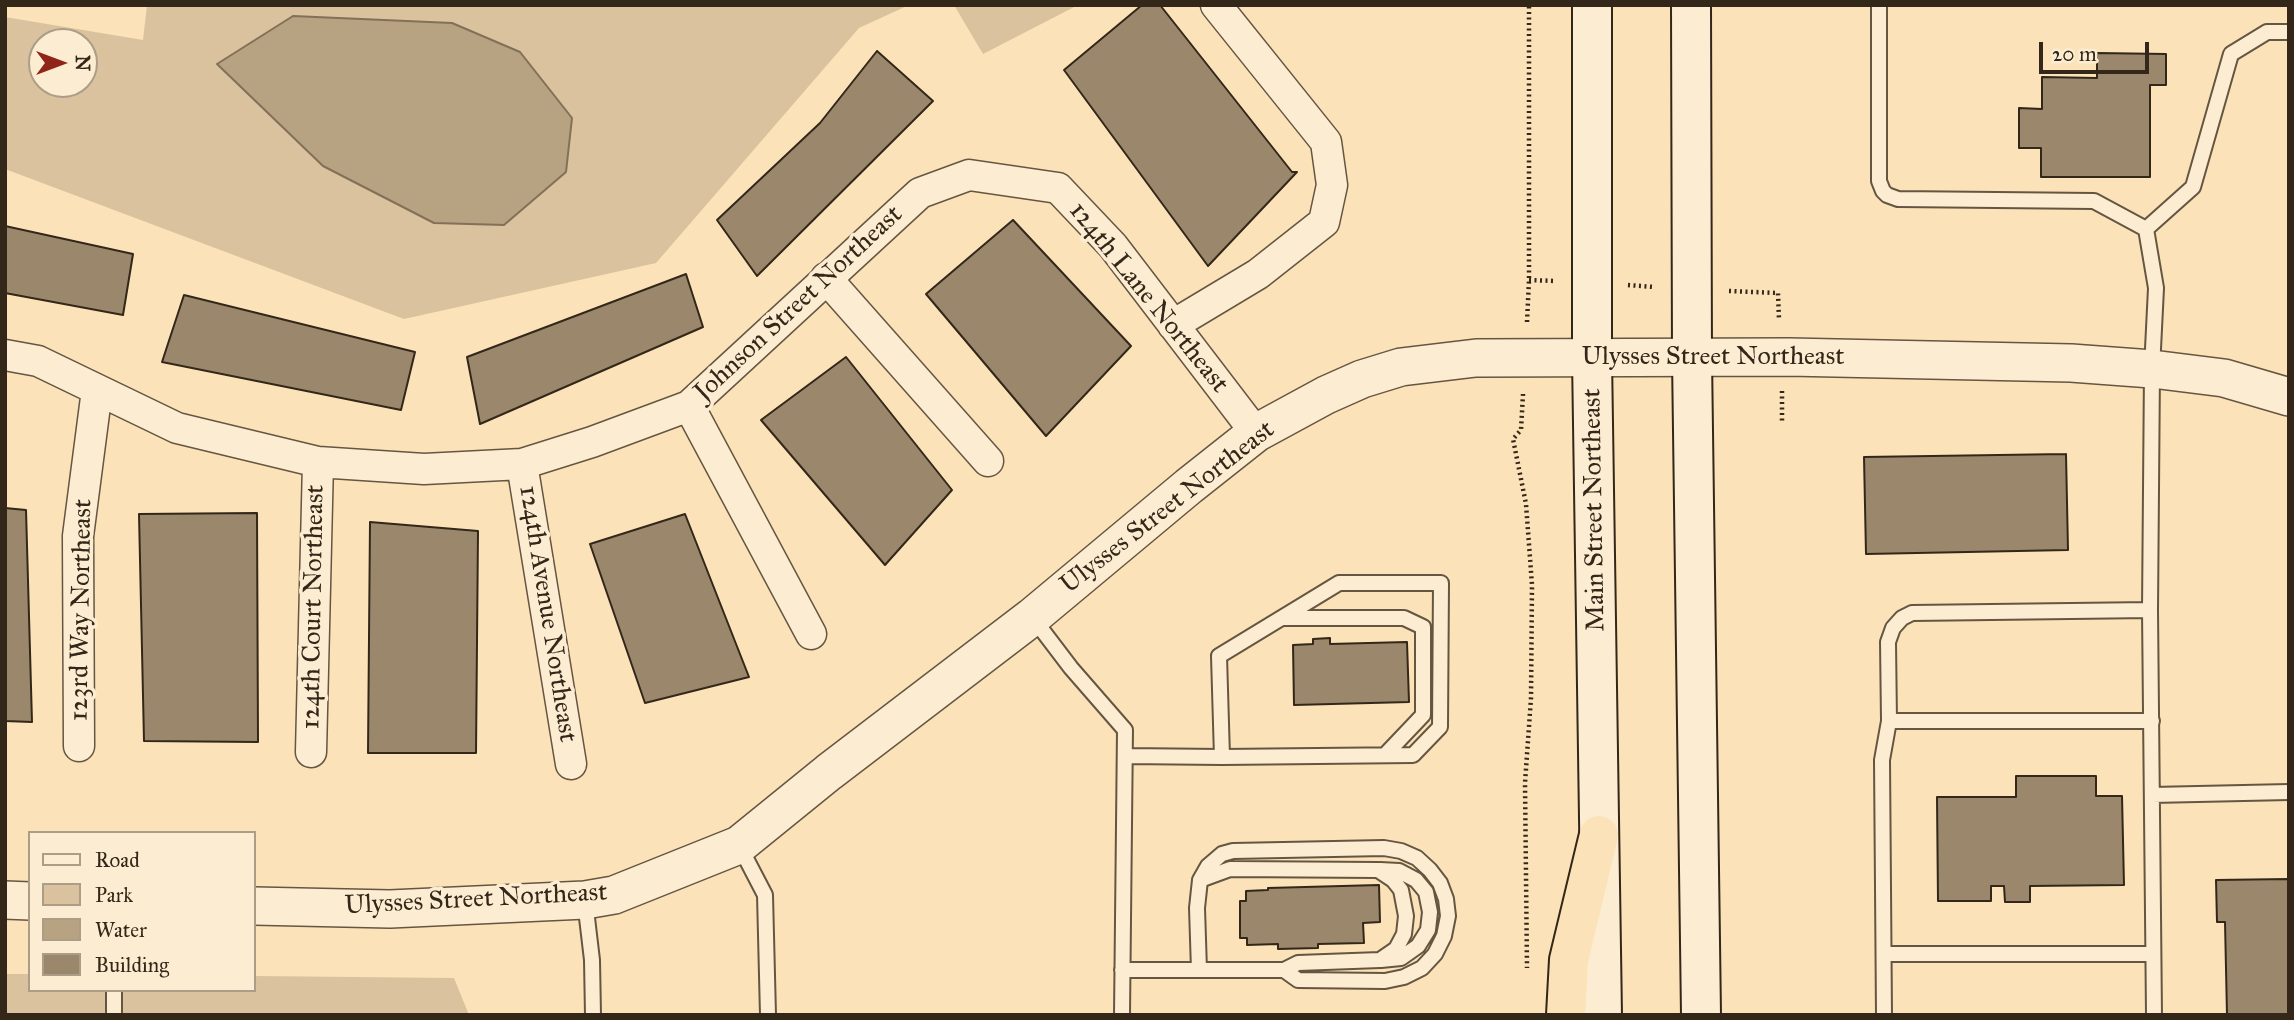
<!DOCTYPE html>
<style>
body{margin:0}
#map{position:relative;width:2294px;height:1020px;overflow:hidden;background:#fbe2b8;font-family:"IM FELL Great Primer",serif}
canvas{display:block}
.frame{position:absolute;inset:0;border:7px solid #33271a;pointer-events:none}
.legend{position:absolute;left:28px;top:831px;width:228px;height:161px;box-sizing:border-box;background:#fcecd1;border:2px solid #ac9d88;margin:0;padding:9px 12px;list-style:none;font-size:21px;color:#33271a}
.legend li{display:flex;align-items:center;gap:14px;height:35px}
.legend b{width:35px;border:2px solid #ac9d88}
.north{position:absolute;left:28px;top:28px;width:70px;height:70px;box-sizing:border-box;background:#fcecd1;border:2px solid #ac9d88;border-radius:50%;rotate:90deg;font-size:19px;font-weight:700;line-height:28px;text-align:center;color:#33271a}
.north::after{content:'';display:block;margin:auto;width:24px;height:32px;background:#8f2418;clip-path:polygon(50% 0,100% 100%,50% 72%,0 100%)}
.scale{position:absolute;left:2039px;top:42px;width:110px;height:32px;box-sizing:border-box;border:4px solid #33271a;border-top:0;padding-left:9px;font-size:21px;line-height:24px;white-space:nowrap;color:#33271a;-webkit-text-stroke:5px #fcecd1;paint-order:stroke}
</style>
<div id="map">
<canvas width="2294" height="1020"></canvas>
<div class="frame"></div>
<ul class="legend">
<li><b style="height:9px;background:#fcecd1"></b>Road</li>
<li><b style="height:19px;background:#d9c29d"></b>Park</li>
<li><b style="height:19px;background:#b7a282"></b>Water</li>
<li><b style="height:19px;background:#9b886c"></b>Building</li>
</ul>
<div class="north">N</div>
<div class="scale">20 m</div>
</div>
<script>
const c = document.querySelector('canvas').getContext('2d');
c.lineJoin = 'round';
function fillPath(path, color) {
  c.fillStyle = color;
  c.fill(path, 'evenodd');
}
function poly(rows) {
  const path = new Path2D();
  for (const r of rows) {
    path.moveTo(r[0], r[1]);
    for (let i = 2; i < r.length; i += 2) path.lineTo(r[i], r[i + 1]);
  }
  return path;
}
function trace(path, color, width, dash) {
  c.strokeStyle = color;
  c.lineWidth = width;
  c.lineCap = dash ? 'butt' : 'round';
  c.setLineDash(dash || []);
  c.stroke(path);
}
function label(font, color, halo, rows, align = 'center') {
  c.font = font + ' "IM FELL Great Primer",serif';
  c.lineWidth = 7;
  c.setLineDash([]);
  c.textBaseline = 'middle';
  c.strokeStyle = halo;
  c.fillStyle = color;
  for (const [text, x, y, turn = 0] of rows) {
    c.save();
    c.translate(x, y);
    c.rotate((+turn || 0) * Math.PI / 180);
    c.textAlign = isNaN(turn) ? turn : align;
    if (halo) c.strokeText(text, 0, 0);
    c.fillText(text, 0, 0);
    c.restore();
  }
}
const green = poly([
 [147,5,909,5,859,28,656,263,404,319,5,169,5,17,143,40],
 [42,42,84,42,84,84,42,84],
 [954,5,1078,5,983,54],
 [5,974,30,974,30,990,254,990,254,976,454,978,469,1015,5,1015]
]);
const water = poly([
 [293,16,452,23,520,52,572,118,566,172,504,225,434,223,323,166,217,64,293,16]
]);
const building = poly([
 [1142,5,1160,5,1292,172,1297,172,1208,266,1064,70,1142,5],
 [877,51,933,101,757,276,717,220,820,123,877,51],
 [2097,53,2166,54,2166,85,2150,85,2150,177,2041,177,2041,148,2019,148,2019,108,2042,109,2042,77,2097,78,2097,53],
 [1013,220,1131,346,1046,436,926,294,1013,220],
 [5,226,133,254,123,315,5,293,5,226],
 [686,274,703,327,480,424,467,357,686,274],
 [184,295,415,352,401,410,162,362,184,295],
 [846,357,952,490,885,565,761,420,846,357],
 [2066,454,2068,550,1866,554,1864,457,2066,454],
 [5,508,26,510,32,722,5,721,5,508],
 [257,513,258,742,144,741,139,514,257,513],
 [685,514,749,677,645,703,590,544,685,514],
 [370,522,478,531,476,753,368,753,370,522],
 [1330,638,1330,644,1407,642,1409,702,1294,705,1293,645,1313,644,1313,639,1330,638],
 [2016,776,2096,776,2096,796,2122,796,2124,885,2030,886,2030,902,2005,902,2004,886,1991,886,1991,901,1938,901,1937,797,2016,797,2016,776],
 [2289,879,2289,1015,2227,1015,2225,922,2217,922,2216,880,2289,879],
 [1379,885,1380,922,1363,923,1364,943,1318,944,1318,948,1278,949,1278,944,1247,945,1247,938,1240,938,1240,901,1246,901,1246,891,1268,890,1268,888,1379,885]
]);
const path = poly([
 [1529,280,1556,281],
 [1628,285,1654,287],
 [1729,291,1778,293,1779,320],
 [1527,322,1529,280,1529,5],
 [1782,391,1782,423],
 [1523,394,1521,430,1513,439,1526,504,1532,585,1531,698,1525,783,1527,968]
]);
const service = poly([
 [1879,5,1879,181,1883,191,1887,195,1898,199,2094,201,2146,229],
 [1033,618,1071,668,1125,730,1122,1015],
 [1283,618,1404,618,1423,627,1423,715,1385,755],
 [1889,721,1888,642,1893,628,1902,618,1912,613,2150,610],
 [1125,756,1222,757,1413,755,1440,727,1441,583,1339,583,1219,656,1222,757],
 [2152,795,2289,792],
 [739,845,765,895,768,1015],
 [1380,870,1399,871,1416,880,1426,892,1430,912,1428,930,1418,946,1401,958,1381,960],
 [1200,880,1230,869,1378,870,1393,880,1401,890,1406,916,1404,934,1396,949,1380,960,1298,963,1284,970],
 [585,901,592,960,593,1015],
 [1884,954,2153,954],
 [1122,970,1284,970,1298,980,1385,981,1404,977,1422,968,1435,954,1444,936,1448,916,1446,899,1440,883,1430,870,1417,858,1401,851,1384,848,1233,851,1222,854,1208,866,1200,880,1197,908,1199,970],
 [114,1015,114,990],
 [1884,1015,1882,760,1889,721,2152,721],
 [2154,1015,2150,610,2152,369,2156,288,2146,229,2193,187,2231,54,2267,32,2289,32]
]);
const minor = poly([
 [826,278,988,461],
 [1173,325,1258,274,1324,222,1332,185,1326,142,1216,5],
 [5,355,38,361,177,428,318,462,424,469,522,464,592,442,689,406,920,193,969,175,1058,188,1113,246,1256,433],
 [689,406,811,634],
 [522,464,571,764],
 [79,746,78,536,97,390],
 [311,752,318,462]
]);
const tertiary = poly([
 [5,900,30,901],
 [254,906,390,909,585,900,614,895,739,845,829,772,1032,617,1189,486,1256,433,1326,395,1362,379,1401,367,1476,358,1789,357,2071,363,2152,369,2224,378,2289,397]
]);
const secondary = poly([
 [1592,5,1592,358,1602,1015],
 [1691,5,1692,358,1701,1015]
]);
const motorway = poly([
 [1566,1015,1569,960,1599,835]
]);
const streetNames = [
 ["124th Lane Northeast",1148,298,51],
 ["Johnson Street Northeast",799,304,-43],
 ["Ulysses Street Northeast",1713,358],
 ["Ulysses Street Northeast",1168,508,-38],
 ["Main Street Northeast",1595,510,-91],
 ["124th Court Northeast",314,607,-89],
 ["123rd Way Northeast",82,610,-89],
 ["124th Avenue Northeast",547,614,81],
 ["Ulysses Street Northeast",476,900,-3]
];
fillPath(green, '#d9c29d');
fillPath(water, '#b7a282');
trace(water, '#827158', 2);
fillPath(building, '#9b886c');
trace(building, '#33271a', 2);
trace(service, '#655642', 18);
trace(minor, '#655642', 33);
trace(tertiary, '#655642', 40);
trace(secondary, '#33271a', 42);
trace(motorway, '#33271a', 42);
trace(path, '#33271a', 4.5, [2, 3.5]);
trace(service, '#fcecd1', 14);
trace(minor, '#fcecd1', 30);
trace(tertiary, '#fcecd1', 37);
trace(secondary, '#fcecd1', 38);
trace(motorway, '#fbe2b8', 38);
label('26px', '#33271a', '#fcecd1', streetNames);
</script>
